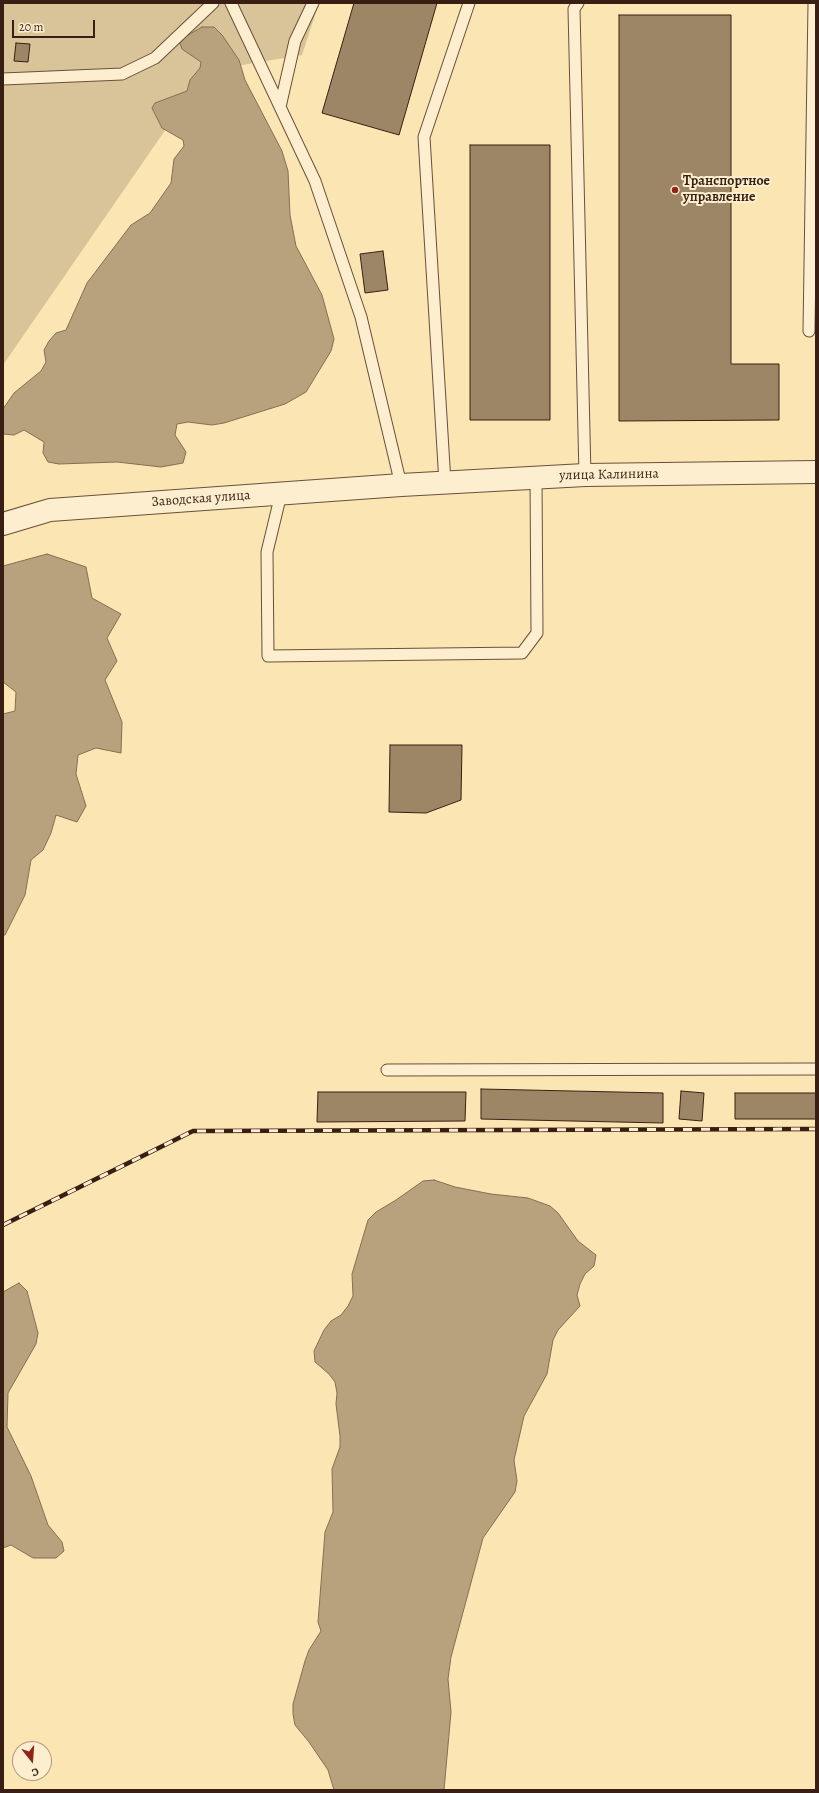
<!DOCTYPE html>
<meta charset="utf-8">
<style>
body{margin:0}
#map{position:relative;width:819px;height:1793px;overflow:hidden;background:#fae5b3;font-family:Alegreya,serif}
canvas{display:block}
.frame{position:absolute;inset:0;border:4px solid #391f13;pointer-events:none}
.north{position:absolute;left:12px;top:1741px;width:40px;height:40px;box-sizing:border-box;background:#fceece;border:1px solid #ae9b83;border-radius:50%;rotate:163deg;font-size:11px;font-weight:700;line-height:16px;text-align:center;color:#391f13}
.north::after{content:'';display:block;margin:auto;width:14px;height:18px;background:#8f2418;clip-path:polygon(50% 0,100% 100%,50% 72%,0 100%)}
.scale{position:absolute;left:12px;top:20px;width:83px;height:18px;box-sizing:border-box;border:2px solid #391f13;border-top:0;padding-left:5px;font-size:12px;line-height:14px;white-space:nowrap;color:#391f13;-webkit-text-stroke:3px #fceece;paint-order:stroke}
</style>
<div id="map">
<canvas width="819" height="1793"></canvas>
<div class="frame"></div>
<div class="north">С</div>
<div class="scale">20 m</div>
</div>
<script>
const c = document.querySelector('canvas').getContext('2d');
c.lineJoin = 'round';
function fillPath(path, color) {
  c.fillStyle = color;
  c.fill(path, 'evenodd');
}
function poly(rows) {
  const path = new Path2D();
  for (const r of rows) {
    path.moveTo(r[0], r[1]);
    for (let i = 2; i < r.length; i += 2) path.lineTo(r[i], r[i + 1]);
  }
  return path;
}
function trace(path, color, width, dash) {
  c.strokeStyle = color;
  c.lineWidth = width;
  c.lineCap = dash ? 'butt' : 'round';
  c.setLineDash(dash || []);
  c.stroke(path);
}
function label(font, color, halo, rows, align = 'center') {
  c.font = font + ' Alegreya,serif';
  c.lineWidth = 4;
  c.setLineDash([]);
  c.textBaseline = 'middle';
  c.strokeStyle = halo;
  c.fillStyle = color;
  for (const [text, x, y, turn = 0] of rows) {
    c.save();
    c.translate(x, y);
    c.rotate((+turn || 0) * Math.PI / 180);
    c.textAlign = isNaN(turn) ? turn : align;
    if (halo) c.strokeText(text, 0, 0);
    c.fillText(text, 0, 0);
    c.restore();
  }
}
const green = poly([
 [3,3,319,3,302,55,206,71,3,365]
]);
const water = poly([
 [202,27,214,27,222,35,239,60,245,80,282,151,288,171,290,215,296,246,322,295,334,339,331,351,306,392,285,404,224,423,212,425,188,422,177,424,175,435,186,452,183,463,161,467,117,462,59,464,48,462,43,453,44,442,24,430,14,435,3,434,3,409,14,393,41,371,46,362,44,350,49,341,56,333,66,330,87,283,131,225,150,213,171,183,174,159,184,146,183,140,162,128,152,108,155,103,187,91,190,80,200,68,201,62,182,49,180,43,183,38,202,27],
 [47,554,86,567,92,598,121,614,107,638,117,661,105,680,122,722,121,753,96,748,78,755,76,774,86,806,77,822,56,815,51,833,43,850,31,860,25,895,5,935,3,935,3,714,15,711,16,692,3,682,3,566,47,554],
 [434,1180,455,1187,491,1194,528,1198,550,1206,558,1213,578,1241,596,1255,594,1266,585,1274,580,1284,577,1295,580,1306,558,1330,553,1340,547,1374,524,1416,514,1460,517,1481,515,1492,483,1538,451,1657,448,1679,451,1712,444,1790,334,1790,328,1770,309,1742,295,1725,293,1714,293,1704,305,1661,309,1650,321,1631,318,1622,325,1532,333,1512,332,1469,340,1447,340,1436,336,1404,337,1393,335,1382,329,1374,315,1362,314,1351,324,1330,331,1321,341,1315,348,1306,353,1296,352,1274,368,1220,376,1212,396,1200,423,1181,434,1180],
 [19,1283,27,1291,38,1333,36,1344,8,1393,7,1427,31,1476,48,1525,62,1542,64,1551,56,1558,33,1558,11,1545,3,1548,3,1292,19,1283]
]);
const building = poly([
 [354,3,437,3,399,135,322,113,354,3],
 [619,15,731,15,731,364,779,364,779,420,619,421,619,15],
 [16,43,30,44,28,62,14,61,16,43],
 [470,145,550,145,550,420,470,420,470,145],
 [383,251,388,290,365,293,360,254,383,251],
 [390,745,462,745,461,800,426,813,389,812,390,745],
 [481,1089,663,1093,663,1123,481,1119,481,1089],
 [681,1091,704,1093,702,1121,679,1119,681,1091],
 [318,1092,466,1092,465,1121,317,1122,318,1092],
 [735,1093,816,1093,816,1119,735,1119,735,1093]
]);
const service = poly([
 [231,3,315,181,361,317,401,485],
 [578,3,574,9,585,475],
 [3,79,122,74,155,58,213,3],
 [280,107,295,41,313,3],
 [809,331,814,3],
 [445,483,424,137,469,3],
 [281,494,267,552,268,656,522,653,537,633,536,477],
 [387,1070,816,1069]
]);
const tertiary = poly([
 [3,524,50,510,401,485,585,475,816,472]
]);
const rail = poly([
 [3,1225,193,1131,816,1129]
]);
const markers = [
 [675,190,4,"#8f2418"]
];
const poiNames = [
 ["Транспортное",683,182],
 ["управление",683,198]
];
const streetNames = [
 ["улица Калинина",609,475,-1],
 ["Заводская улица",201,499,-4]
];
fillPath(green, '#d9c398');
fillPath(water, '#b8a27d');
trace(water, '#856e53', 1);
fillPath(building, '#9d8666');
trace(building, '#391f13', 1);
trace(service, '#69503b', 13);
trace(tertiary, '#69503b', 24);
trace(service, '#fceece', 11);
trace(tertiary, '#fceece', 22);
trace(rail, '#391f13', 4.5);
trace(rail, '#fceece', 3, [9]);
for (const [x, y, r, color] of markers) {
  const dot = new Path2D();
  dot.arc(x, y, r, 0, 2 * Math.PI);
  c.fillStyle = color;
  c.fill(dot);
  trace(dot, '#fceece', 1.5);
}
label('bold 14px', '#391f13', '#fceece', poiNames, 'left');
label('14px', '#391f13', '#fceece', streetNames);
</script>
